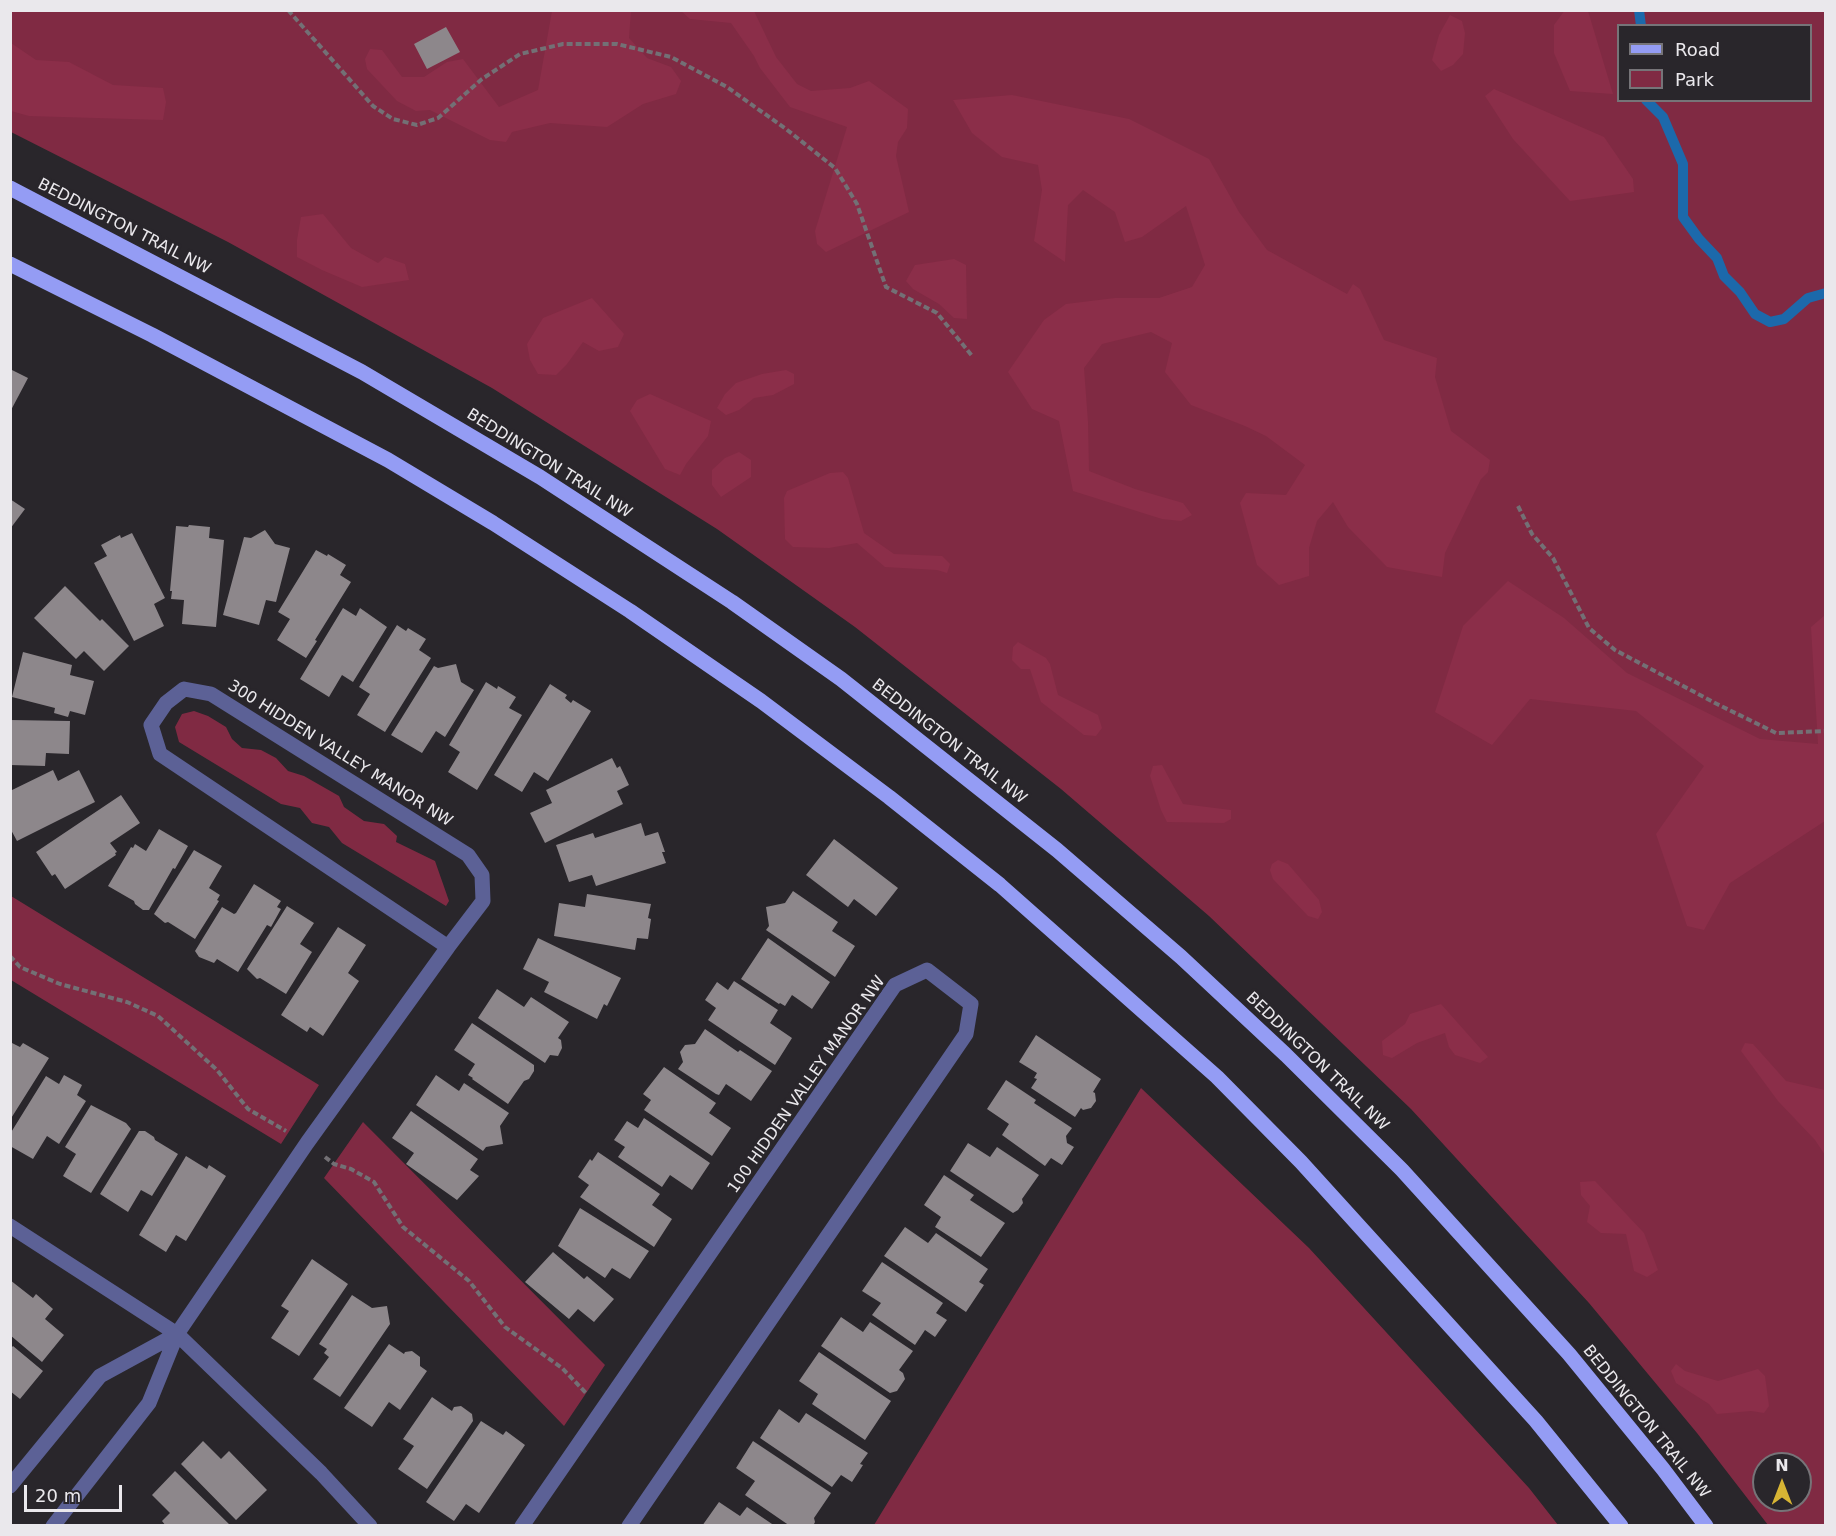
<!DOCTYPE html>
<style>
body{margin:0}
#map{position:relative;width:1836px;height:1536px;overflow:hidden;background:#29262b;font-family:"DejaVu Sans",sans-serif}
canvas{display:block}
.frame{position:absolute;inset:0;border:12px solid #eae8ec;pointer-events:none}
.legend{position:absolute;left:1617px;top:24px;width:195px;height:78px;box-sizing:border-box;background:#29262b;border:2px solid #767478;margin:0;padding:8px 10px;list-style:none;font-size:18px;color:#eae8ec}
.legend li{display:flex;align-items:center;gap:12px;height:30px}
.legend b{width:30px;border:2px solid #767478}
.north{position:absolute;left:1752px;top:1452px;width:60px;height:60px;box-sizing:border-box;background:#29262b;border:2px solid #767478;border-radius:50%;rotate:0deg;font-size:16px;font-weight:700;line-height:24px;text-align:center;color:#eae8ec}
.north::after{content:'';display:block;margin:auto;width:21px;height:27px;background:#d7b434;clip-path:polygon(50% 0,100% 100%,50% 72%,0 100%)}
.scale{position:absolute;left:24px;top:1485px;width:98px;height:27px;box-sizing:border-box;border:3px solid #eae8ec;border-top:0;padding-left:8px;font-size:18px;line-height:21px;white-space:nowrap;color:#eae8ec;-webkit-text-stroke:4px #29262b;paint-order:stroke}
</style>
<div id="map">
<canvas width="1836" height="1536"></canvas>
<div class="frame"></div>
<ul class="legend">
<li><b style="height:8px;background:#949cf4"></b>Road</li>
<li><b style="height:16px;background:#802a43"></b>Park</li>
</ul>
<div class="north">N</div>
<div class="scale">20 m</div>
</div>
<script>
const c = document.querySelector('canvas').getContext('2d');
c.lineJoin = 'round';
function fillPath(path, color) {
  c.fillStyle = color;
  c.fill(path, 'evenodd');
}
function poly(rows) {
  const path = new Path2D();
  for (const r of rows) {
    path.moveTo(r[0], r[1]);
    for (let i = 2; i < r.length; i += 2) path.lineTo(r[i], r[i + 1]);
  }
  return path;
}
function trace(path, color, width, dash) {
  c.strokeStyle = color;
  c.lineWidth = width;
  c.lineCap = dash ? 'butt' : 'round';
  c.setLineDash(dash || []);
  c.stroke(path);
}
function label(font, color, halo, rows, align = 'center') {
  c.font = font + ' "DejaVu Sans",sans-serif';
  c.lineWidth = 6;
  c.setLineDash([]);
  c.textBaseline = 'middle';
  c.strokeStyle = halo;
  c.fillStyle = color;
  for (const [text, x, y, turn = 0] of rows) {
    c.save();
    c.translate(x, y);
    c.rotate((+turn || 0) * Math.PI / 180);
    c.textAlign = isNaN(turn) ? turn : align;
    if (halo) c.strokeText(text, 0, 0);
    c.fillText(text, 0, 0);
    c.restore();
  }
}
const green = poly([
 [10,11,1825,11,1825,1525,1768,1525,1697,1433,1589,1303,1411,1109,1209,916,1061,789,855,627,717,529,492,388,228,242,11,132],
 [1618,26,1810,26,1810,100,1618,100],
 [1764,1464,1800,1464,1800,1500,1764,1500],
 [194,711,208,716,226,727,232,739,242,748,261,750,276,758,288,771,304,776,339,796,344,807,364,821,384,824,397,836,396,842,435,861,449,901,446,906,342,843,329,827,312,823,300,808,281,804,179,742,175,727,182,714],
 [11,896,319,1085,281,1144,11,980],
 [1141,1088,1309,1248,1529,1488,1558,1525,874,1525],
 [363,1122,605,1365,564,1426,324,1178]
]);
const forest = poly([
 [1565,10,1588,11,1613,94,1570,91,1554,53,1554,25],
 [552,11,631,11,629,38,647,58,671,67,681,81,676,94,643,104,607,127,550,123,512,132,506,142,490,140,430,110,416,111,397,101,367,69,365,59,370,49,382,50,402,77,424,77,447,62,463,59,499,107,538,90],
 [681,11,754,11,776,57,797,84,811,91,850,88,869,81,908,109,907,128,898,142,896,156,909,212,826,252,817,244,815,231,847,127,790,107,760,68,754,56,731,23,690,19],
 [1450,15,1462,21,1465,33,1463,54,1453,65,1441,71,1432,60,1439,35],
 [11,43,36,60,69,62,113,85,163,88,166,102,163,120,29,116,11,111],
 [1494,89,1604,137,1633,179,1634,192,1570,201,1513,139,1485,96],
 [1012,95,1129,119,1209,159,1239,212,1267,250,1347,294,1353,284,1360,289,1384,340,1437,358,1435,377,1451,431,1490,460,1488,472,1481,479,1445,553,1442,577,1387,567,1348,527,1333,502,1317,521,1309,548,1309,576,1279,585,1257,565,1240,503,1246,493,1286,495,1305,465,1266,436,1245,426,1191,405,1165,372,1172,343,1151,332,1102,344,1084,368,1088,422,1089,471,1135,489,1183,503,1192,515,1181,521,1162,519,1073,491,1059,421,1032,409,1008,372,1044,320,1066,304,1115,298,1159,298,1192,287,1205,265,1186,206,1142,237,1125,242,1115,212,1083,190,1068,205,1065,262,1034,241,1042,190,1038,165,1002,157,972,133,953,100],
 [323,214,351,248,378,263,385,257,405,264,409,280,362,287,322,270,297,257,297,240,301,217],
 [954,259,966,265,967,319,954,318,939,304,913,289,906,281,915,265],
 [592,298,624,334,618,347,599,351,583,342,567,364,556,375,538,374,530,360,527,344,543,318],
 [786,370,794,374,794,384,773,395,754,398,739,410,726,415,717,408,725,394,736,383,762,374],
 [650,394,711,421,708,436,686,464,680,475,665,469,630,411,637,400],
 [739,452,751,460,751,477,721,497,712,485,712,470,725,458],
 [843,472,848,478,864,533,894,554,942,556,950,564,947,573,937,570,885,567,857,543,829,548,793,547,785,539,784,498,787,491,830,473],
 [1508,581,1564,618,1627,673,1760,739,1818,744,1811,627,1825,615,1825,821,1730,883,1704,930,1687,926,1656,834,1704,766,1636,711,1530,699,1492,745,1435,712,1463,626],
 [1018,642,1046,658,1050,664,1058,695,1098,715,1102,728,1096,736,1084,735,1041,702,1030,669,1021,669,1012,660,1013,647],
 [1162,765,1183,804,1231,810,1231,819,1224,823,1167,822,1161,810,1150,776,1153,766],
 [1278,860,1288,864,1319,900,1322,912,1318,919,1308,916,1273,879,1270,870,1272,864],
 [1441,1004,1488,1057,1480,1063,1455,1055,1449,1047,1445,1033,1417,1043,1392,1058,1383,1055,1382,1041,1405,1024,1410,1014],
 [1745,1043,1753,1044,1786,1081,1825,1090,1825,1155,1815,1140,1778,1101,1741,1051],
 [1595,1181,1644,1233,1658,1270,1647,1277,1634,1271,1626,1234,1601,1233,1587,1222,1590,1206,1581,1195,1580,1182],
 [1676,1364,1685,1371,1718,1381,1758,1369,1765,1376,1769,1406,1764,1413,1751,1411,1717,1414,1709,1404,1676,1383,1671,1371]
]);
const stream = poly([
 [1639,10,1641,26],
 [1646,100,1663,117,1683,164,1683,217,1699,239,1717,258,1724,276,1740,292,1755,314,1770,322,1784,319,1808,298,1826,293]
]);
const building = poly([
 [446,27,460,52,427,69,414,44],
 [10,369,28,378,10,412],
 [10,499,25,509,10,529],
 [189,525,210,527,209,538,224,540,216,627,182,624,184,600,171,599,172,591,170,591,176,526,188,527],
 [265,530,275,544,290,548,276,602,266,600,259,625,223,615,244,537,251,538],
 [132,533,165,598,154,604,164,626,134,641,94,563,107,556,101,545,120,535,121,538],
 [316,550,327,556,328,554,346,565,340,575,351,582,315,640,317,641,306,658,277,640,290,619,278,612],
 [65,586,100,621,102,619,129,646,104,671,84,651,76,659,34,618],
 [343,608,356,616,360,608,387,627,353,682,342,675,329,697,300,679],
 [397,625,406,631,408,628,426,639,419,650,431,658,385,732,357,715,370,694,359,687],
 [23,652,72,665,70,675,94,681,85,715,70,711,68,717,54,713,55,708,12,697],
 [456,664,461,682,474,690,445,737,436,731,422,753,391,735,434,666,438,668],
 [486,682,497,689,498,686,516,697,509,708,522,715,477,790,448,772,460,752,449,745],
 [550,684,567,695,565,698,571,703,573,700,591,711,548,781,534,772,522,792,494,775],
 [10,720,70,721,69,754,46,753,45,766,10,765],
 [612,758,617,768,620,766,629,785,617,791,623,804,545,843,530,813,552,803,546,790],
 [53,770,58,781,79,770,95,802,17,841,10,828,10,791],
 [121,795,140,823,110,843,117,852,115,853,116,855,65,889,55,874,52,876,36,852],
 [641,823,645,836,658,832,665,852,662,852,666,863,596,886,592,875,569,882,556,845,593,833,595,838],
 [159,829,188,846,175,869,173,868,149,910,143,910,135,904,134,901,108,886,131,847,133,848,135,844,146,851],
 [834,839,898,888,876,916,854,899,848,907,806,875],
 [194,850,222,866,209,888,220,895,217,900,219,901,195,939,168,922,165,923,154,914],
 [254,884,281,901,277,907,281,909,271,927,267,925,238,972,217,959,214,963,199,957,195,951,222,907,234,914,236,913],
 [793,891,838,922,832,931,855,946,835,977,766,930,769,926,766,907,785,903],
 [587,894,651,904,648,918,651,919,648,939,637,938,635,950,554,936,559,903,585,907],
 [287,906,314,923,300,944,312,952,286,994,260,978,257,979,247,969],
 [338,927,366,945,348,973,359,981,323,1036,310,1027,307,1032,281,1015],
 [538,938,621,978,607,1006,604,1004,597,1019,544,992,549,982,523,969],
 [768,938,830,982,812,1009,792,995,785,1006,780,1003,779,1004,741,979],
 [734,981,778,1010,770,1023,792,1038,775,1065,708,1020,716,1008,705,1000,717,982,728,990],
 [497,989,524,1007,531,997,569,1022,558,1038,561,1040,562,1048,558,1056,550,1055,545,1063,478,1018],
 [472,1023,534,1065,534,1071,529,1079,524,1081,508,1104,472,1079,473,1078,468,1075,475,1064,454,1050],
 [705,1029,738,1052,740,1050,772,1071,751,1101,726,1084,719,1095,716,1094,678,1069,683,1062,680,1052,685,1045,695,1044],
 [1036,1035,1101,1079,1093,1092,1095,1093,1096,1101,1091,1108,1083,1110,1081,1108,1075,1117,1031,1088,1037,1079,1034,1078,1037,1073,1019,1062],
 [10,1042,20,1047,23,1043,49,1058,10,1120],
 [664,1067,716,1103,709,1113,731,1128,712,1156,644,1110,651,1100,643,1094],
 [64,1075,82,1085,77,1095,86,1101,59,1144,47,1136,33,1159,10,1146,10,1134,46,1076,59,1084],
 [436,1075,459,1091,464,1083,509,1113,500,1126,503,1144,486,1147,483,1151,416,1105],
 [1006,1080,1036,1100,1034,1103,1072,1128,1066,1136,1067,1143,1074,1147,1062,1165,1051,1158,1045,1166,1002,1135,1009,1124,987,1109],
 [91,1105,126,1123,131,1129,91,1193,63,1176,76,1154,65,1147],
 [411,1111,478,1159,470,1170,479,1176,457,1200,406,1164,414,1153,392,1138],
 [644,1118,710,1163,692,1190,670,1175,662,1187,618,1157,625,1147,614,1140,627,1121,638,1128],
 [139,1131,145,1131,154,1137,155,1140,178,1154,152,1196,141,1190,128,1212,100,1194],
 [968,1143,990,1157,997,1147,1039,1175,1022,1199,1023,1203,1018,1210,1013,1213,950,1171],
 [598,1152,660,1194,652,1205,672,1219,654,1247,580,1197,589,1185,578,1177,590,1159,592,1161],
 [186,1156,207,1169,209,1165,226,1176,186,1241,176,1235,166,1252,139,1235],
 [944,1175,974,1195,970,1200,1005,1223,981,1257,935,1227,941,1217,924,1205],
 [580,1208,649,1251,630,1279,612,1268,605,1278,558,1246],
 [905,1227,928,1243,936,1233,988,1269,979,1282,984,1285,966,1312,884,1256],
 [553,1252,584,1279,587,1276,614,1299,594,1322,578,1309,569,1319,525,1282],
 [312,1259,348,1284,299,1356,271,1338,289,1311,281,1306],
 [882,1262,943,1303,936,1313,947,1320,935,1337,925,1330,915,1345,872,1315,881,1303,862,1291],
 [10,1280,33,1298,36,1294,53,1309,45,1319,64,1335,42,1362,10,1335],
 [352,1295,372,1308,387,1306,390,1324,340,1397,313,1379,329,1357,324,1353,327,1349,319,1344],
 [841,1317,863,1332,870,1322,913,1351,899,1370,903,1373,905,1379,897,1391,890,1393,821,1346],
 [389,1344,404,1354,405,1352,412,1351,420,1357,420,1366,427,1371,400,1410,389,1402,372,1427,344,1408],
 [13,1346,43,1371,20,1399,10,1391,10,1349],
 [819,1352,891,1401,865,1440,812,1404,818,1394,799,1381],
 [432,1397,452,1411,454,1407,461,1406,472,1414,473,1421,427,1489,398,1469,414,1446,403,1439],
 [779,1409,799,1423,806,1413,868,1453,860,1464,863,1465,852,1482,841,1475,832,1487,760,1438],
 [481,1421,503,1435,506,1431,525,1445,479,1513,466,1504,454,1521,426,1502],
 [203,1441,221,1459,229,1451,267,1490,236,1520,181,1464],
 [753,1441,831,1493,814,1518,815,1522,813,1526,790,1526,745,1495,755,1481,736,1468],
 [175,1471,231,1526,166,1526,162,1521,170,1513,152,1495],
 [719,1502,740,1516,747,1507,775,1526,702,1526]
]);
const path = poly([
 [288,10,373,106,393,119,417,125,438,118,482,79,520,54,563,44,617,44,671,57,727,87,786,129,835,168,857,204,886,287,937,313,973,357],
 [1518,506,1532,534,1553,558,1589,628,1615,650,1717,704,1776,733,1826,731],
 [10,956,20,967,60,984,127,1002,158,1016,217,1070,248,1109,286,1131],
 [325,1157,334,1164,351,1169,374,1182,403,1227,469,1281,505,1327,562,1368,586,1393]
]);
const minor = poly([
 [10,1226,177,1334,321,1473,370,1526],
 [10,1486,100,1376,177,1334],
 [53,1526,149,1403,177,1334,307,1143,448,947,483,901,482,875,468,855,211,694,184,689,166,703,151,725,160,754,448,947],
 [522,1526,895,985,927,970,971,1004,966,1034,629,1526]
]);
const major = poly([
 [10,188,362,372,540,477,732,602,841,679,1057,850,1181,957,1286,1055,1402,1170,1569,1354,1663,1469,1706,1526],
 [10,264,152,335,388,460,493,523,630,611,761,701,889,797,1000,885,1217,1077,1301,1162,1536,1421,1621,1526]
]);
const streetNames = [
 ["BEDDINGTON TRAIL NW",124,227,27],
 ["BEDDINGTON TRAIL NW",549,464,32],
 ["BEDDINGTON TRAIL NW",949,742,38],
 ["300 HIDDEN VALLEY MANOR NW",340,754,32],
 ["BEDDINGTON TRAIL NW",1317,1062,44],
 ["100 HIDDEN VALLEY MANOR NW",807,1085,-55],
 ["BEDDINGTON TRAIL NW",1646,1422,51]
];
fillPath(green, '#802a43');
fillPath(forest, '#8b2e49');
trace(stream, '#1c69ab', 10);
fillPath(building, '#8d878b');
trace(path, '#737075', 4, [6, 3]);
trace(minor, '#5c6196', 15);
trace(major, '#949cf4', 15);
label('16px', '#eae8ec', '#29262b', streetNames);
</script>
